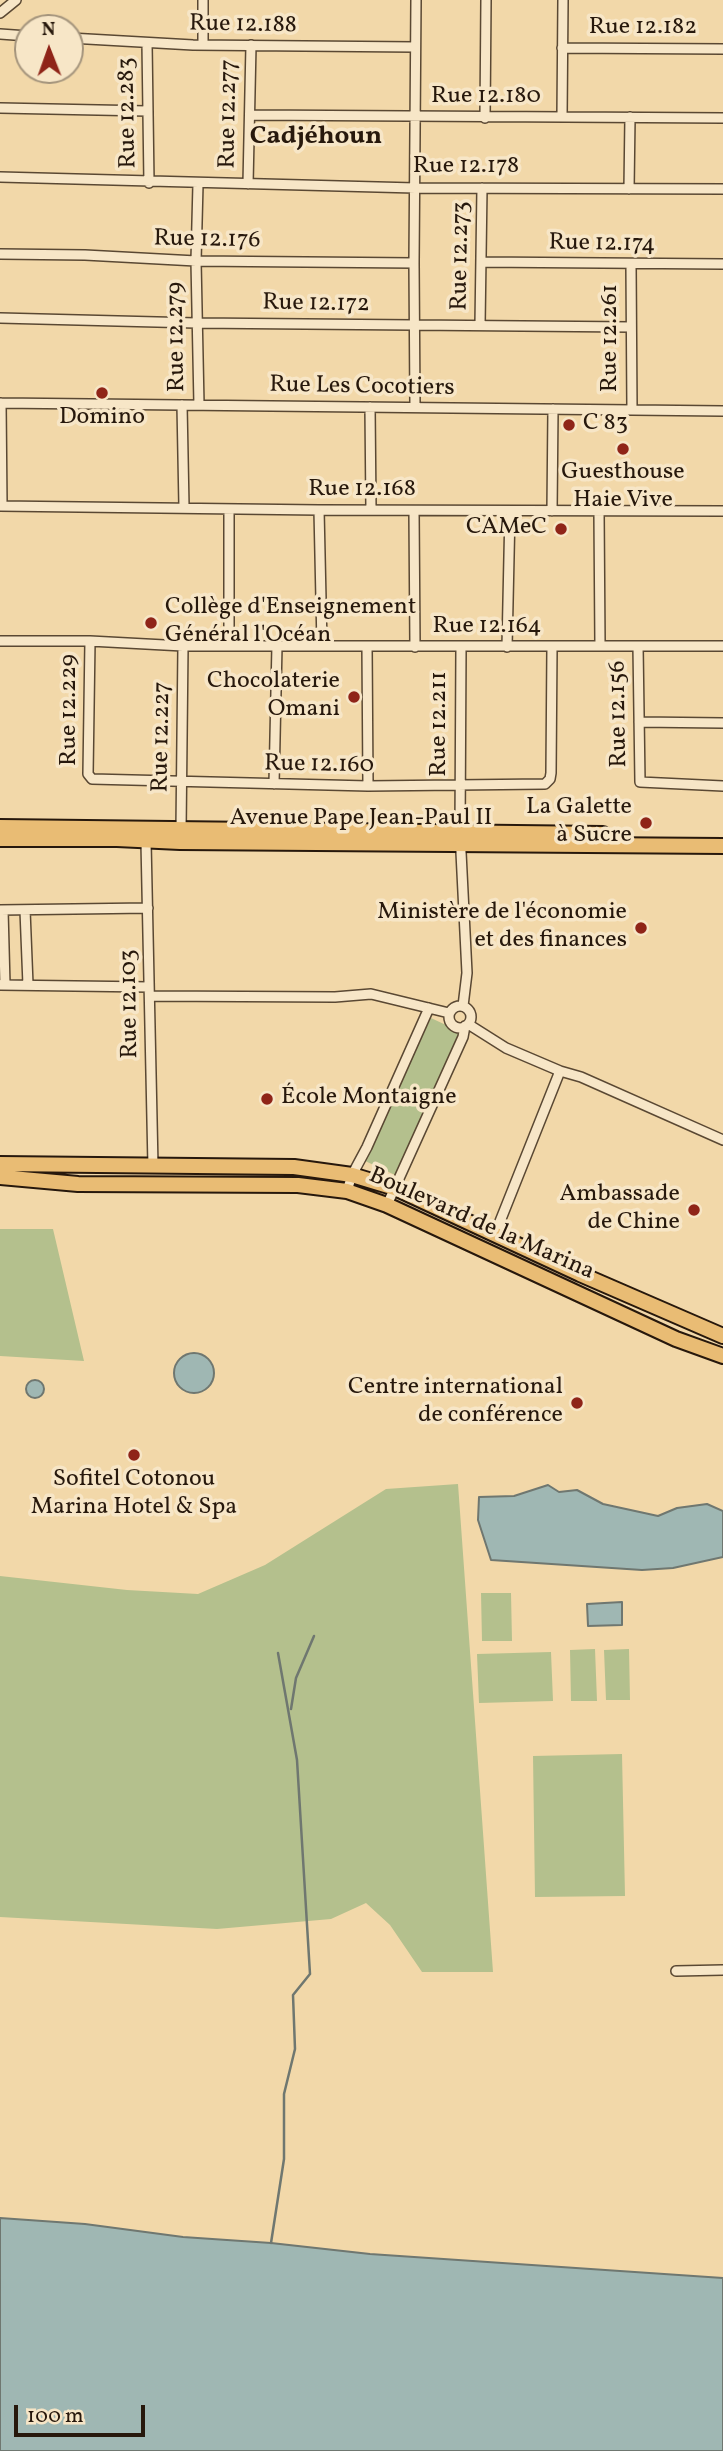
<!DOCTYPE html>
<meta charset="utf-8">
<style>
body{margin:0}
#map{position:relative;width:723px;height:2451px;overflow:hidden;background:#f2d8a9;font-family:Vollkorn,serif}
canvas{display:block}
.north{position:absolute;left:14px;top:14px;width:70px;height:70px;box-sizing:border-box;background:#f7e6c7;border:2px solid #a4947c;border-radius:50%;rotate:359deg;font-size:19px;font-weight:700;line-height:28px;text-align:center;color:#27180c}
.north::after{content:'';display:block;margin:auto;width:24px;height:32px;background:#8f2418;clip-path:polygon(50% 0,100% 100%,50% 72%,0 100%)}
.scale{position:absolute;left:14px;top:2405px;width:131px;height:32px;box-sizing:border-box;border:4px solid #27180c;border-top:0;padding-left:9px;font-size:21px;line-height:24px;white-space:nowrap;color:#27180c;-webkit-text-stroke:5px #f7e6c7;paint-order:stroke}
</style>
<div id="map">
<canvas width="723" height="2451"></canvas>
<div class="north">N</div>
<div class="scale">100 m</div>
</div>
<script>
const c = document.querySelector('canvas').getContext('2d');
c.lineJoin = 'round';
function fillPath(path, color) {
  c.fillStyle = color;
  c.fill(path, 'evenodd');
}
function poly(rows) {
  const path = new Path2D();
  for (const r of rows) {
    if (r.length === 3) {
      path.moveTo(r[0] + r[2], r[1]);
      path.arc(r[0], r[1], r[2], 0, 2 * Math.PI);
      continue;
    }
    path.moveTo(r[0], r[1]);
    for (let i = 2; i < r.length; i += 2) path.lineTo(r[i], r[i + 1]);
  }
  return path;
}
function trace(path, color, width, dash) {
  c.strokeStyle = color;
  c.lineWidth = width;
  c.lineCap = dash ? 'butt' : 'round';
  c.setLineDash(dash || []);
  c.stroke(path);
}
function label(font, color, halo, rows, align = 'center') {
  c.font = font + ' Vollkorn,serif';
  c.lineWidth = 7;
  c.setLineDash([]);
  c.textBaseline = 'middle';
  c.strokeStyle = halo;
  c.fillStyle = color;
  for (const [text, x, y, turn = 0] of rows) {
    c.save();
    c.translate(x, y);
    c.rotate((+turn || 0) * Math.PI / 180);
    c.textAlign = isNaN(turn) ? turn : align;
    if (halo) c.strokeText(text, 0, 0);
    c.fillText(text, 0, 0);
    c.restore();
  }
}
const green = poly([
 [431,1018,463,1033,395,1175,363,1160],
 [0,1229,53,1229,84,1361,0,1356],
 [458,1484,493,1972,422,1972,390,1925,366,1903,331,1919,217,1929,0,1917,0,1576,127,1590,198,1594,265,1565,386,1489],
 [511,1593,512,1641,482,1641,481,1593],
 [595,1649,597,1701,571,1701,570,1650],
 [629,1649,630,1700,606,1700,604,1650],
 [551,1652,553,1701,479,1703,477,1654],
 [622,1754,625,1896,535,1897,533,1756]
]);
const water = poly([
 [194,1373,20],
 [35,1389,9],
 [548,1485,559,1492,577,1490,603,1504,658,1516,677,1508,707,1504,723,1511,723,1557,673,1568,642,1570,491,1560,478,1520,479,1497,514,1496,548,1485],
 [622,1602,622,1625,588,1626,587,1604,622,1602],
 [0,2218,85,2224,183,2237,271,2243,370,2254,723,2278,723,2451,0,2451,0,2218]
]);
const stream = poly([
 [291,1709,296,1678,314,1636],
 [271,2243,284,2159,284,2094,295,2049,293,1995,310,1974,297,1760,278,1653]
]);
const street = poly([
 [203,0,203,45],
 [0,13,16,0],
 [0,34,28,36],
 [70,38,193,45,415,47],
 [147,43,149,183],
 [562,48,723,49],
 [0,108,147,111],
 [250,115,723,118],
 [562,117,563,0],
 [485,118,486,0],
 [0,177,415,188,723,189],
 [198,184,196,261,199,405],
 [248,184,251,45],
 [629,189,630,117],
 [0,254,85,255,196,261,414,263],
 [481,262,723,264],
 [631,265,632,410],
 [0,318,196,323,631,327],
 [480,325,482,188],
 [0,403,723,411],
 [1,403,2,506],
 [182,405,184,507],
 [370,407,371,510],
 [415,407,414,263,416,0],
 [0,506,319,510,723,511],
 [229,509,229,644],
 [319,510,322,645],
 [414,511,415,647],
 [552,511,553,409],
 [599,512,600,646],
 [0,641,90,641,183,646,723,646],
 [90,641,88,774,92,779,368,786,545,784,550,779,551,773,552,647],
 [367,646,368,786],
 [638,646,640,782,723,786],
 [461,647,460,832,467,973,463,1006],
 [507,647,510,511],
 [639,722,723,723],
 [274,784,277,645],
 [181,830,183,646],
 [146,842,153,1166],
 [0,910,148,908],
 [3,910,5,985],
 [25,910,28,985],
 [0,985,149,987],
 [150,996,335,997,371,994,449,1013],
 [460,1017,11],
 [468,1024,506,1048,560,1071,581,1077,723,1140],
 [347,1191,352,1175,367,1147,429,1008],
 [387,1205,463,1037,465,1026],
 [495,1234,560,1071],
 [676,1971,723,1970]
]);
const primary = poly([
 [0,827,603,834],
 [0,839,117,839,180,842,723,846],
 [0,1164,294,1167,352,1175,395,1188,580,1274,723,1336],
 [0,1177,78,1184,298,1185,347,1191,387,1205,676,1339,723,1356]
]);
const markers = [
 [102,393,7,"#8f2418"],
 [569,425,7,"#8f2418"],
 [623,449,7,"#8f2418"],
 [561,529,7,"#8f2418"],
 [151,623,7,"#8f2418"],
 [354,697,7,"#8f2418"],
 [646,823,7,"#8f2418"],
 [641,928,7,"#8f2418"],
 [267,1099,7,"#8f2418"],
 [694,1210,7,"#8f2418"],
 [577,1403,7,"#8f2418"],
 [134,1455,7,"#8f2418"]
];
const streetNames = [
 ["Rue 12.188",243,26,1],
 ["Rue 12.182",643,29],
 ["Rue 12.180",486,98],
 ["Rue 12.283",129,113,-91],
 ["Rue 12.277",230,114,-89],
 ["Rue 12.178",466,168],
 ["Rue 12.176",207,241,1],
 ["Rue 12.174",602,245,1],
 ["Rue 12.273",462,256,-89],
 ["Rue 12.172",316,305,1],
 ["Rue 12.279",178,337,-91],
 ["Rue 12.261",612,338,-90],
 ["Rue Les Cocotiers",362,388,1],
 ["Rue 12.168",362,491],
 ["Rue 12.164",487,628],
 ["Rue 12.229",71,710,-90],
 ["Rue 12.156",620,714,-91],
 ["Rue 12.211",441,724,-90],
 ["Rue 12.227",163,737,-89],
 ["Rue 12.160",319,766,1],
 ["Avenue Pape Jean-Paul II",361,820],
 ["Rue 12.103",131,1004,-91],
 ["Boulevard de la Marina",481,1225,24]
];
const poiNames = [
 ["Domino",102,419,"center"],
 ["C 83",583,425,"left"],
 ["Guesthouse",623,474,"center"],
 ["Haie Vive",623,502,"center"],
 ["CAMeC",547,529],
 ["Collège d'Enseignement",165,609,"left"],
 ["Général l'Océan",165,637,"left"],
 ["Chocolaterie",340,683],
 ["Omani",340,711],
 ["La Galette",632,809],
 ["à Sucre",632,837],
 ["Ministère de l'économie",627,914],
 ["et des finances",627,942],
 ["École Montaigne",281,1099,"left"],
 ["Ambassade",680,1196],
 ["de Chine",680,1224],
 ["Centre international",563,1389],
 ["de conférence",563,1417],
 ["Sofitel Cotonou",134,1481,"center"],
 ["Marina Hotel & Spa",134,1509,"center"]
];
const neighbourhoodNames = [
 ["Cadjéhoun",316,138]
];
fillPath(green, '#b4c08d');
fillPath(water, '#9fb7b3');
trace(water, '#6f7770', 2);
trace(stream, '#6f7770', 2.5);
trace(street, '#5a4833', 12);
trace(primary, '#27180c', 18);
trace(street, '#f7e6c7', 9);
trace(primary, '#e9bc74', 14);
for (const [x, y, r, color] of markers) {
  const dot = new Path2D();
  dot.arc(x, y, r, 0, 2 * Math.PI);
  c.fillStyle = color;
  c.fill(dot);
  trace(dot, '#f7e6c7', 2.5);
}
label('24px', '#27180c', '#f7e6c7', streetNames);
label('24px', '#27180c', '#f7e6c7', poiNames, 'right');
label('bold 26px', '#27180c', '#f7e6c7', neighbourhoodNames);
</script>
